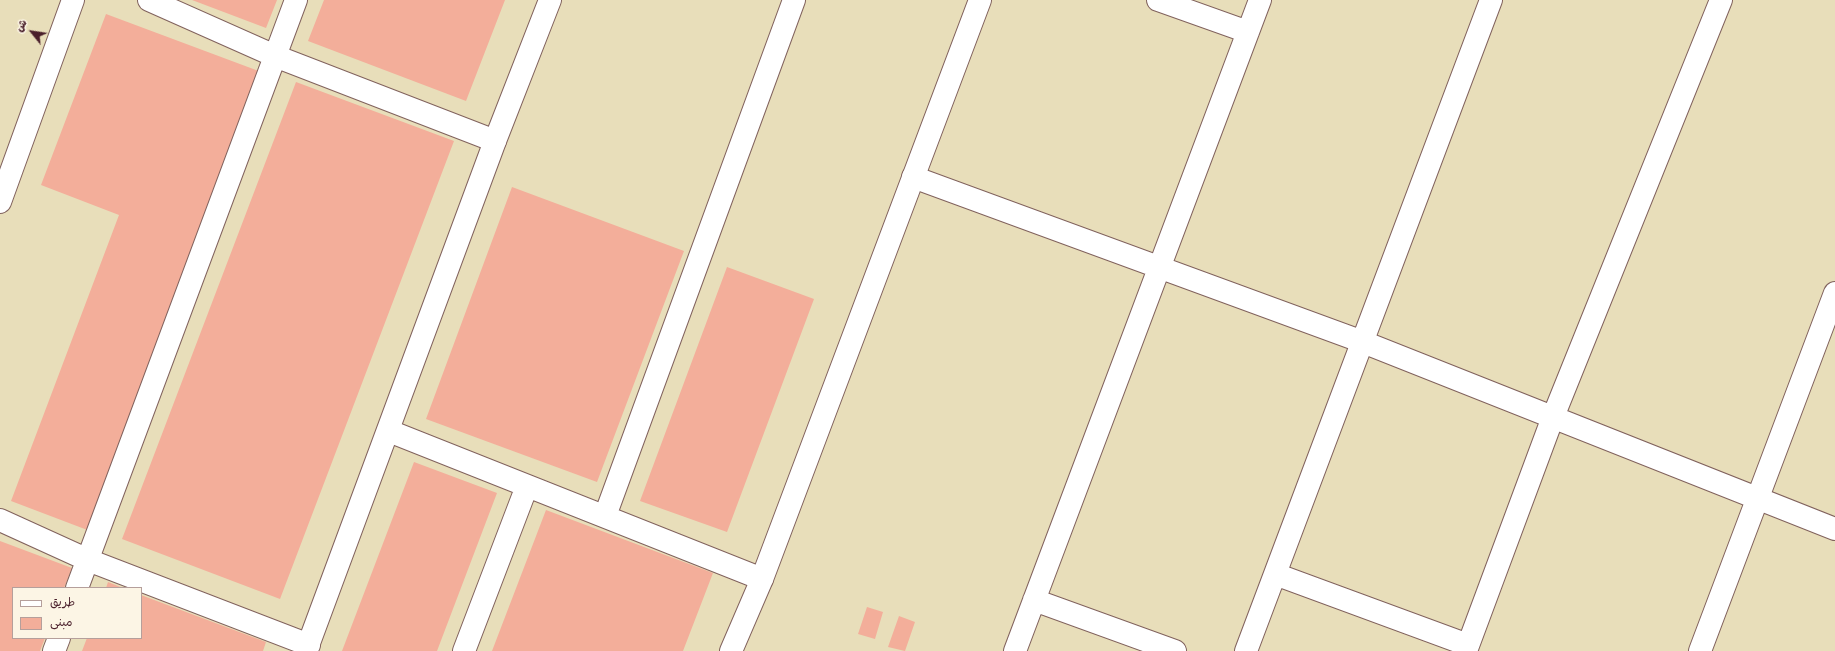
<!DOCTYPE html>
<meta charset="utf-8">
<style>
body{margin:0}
#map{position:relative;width:1835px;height:651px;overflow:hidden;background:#e8deba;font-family:"Architects Daughter","Playpen Sans Arabic",sans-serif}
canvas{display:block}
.legend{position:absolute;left:12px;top:587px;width:130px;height:52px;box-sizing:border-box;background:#fcf5e5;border:1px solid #b59f9b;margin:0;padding:5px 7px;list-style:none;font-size:12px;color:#4a1f2b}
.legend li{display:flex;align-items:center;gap:8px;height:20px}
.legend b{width:20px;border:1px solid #b59f9b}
.north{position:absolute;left:12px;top:12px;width:40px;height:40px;-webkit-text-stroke:3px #fcf5e5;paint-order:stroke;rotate:300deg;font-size:11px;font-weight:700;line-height:16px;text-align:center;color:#4a1f2b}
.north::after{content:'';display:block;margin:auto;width:14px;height:18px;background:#4a1f2b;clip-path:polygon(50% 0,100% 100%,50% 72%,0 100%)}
</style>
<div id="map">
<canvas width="1835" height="651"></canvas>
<ul class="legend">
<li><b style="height:5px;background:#fff"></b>طريق</li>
<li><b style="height:11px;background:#f3ae9a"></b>مبنى</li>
</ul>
<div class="north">ش</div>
</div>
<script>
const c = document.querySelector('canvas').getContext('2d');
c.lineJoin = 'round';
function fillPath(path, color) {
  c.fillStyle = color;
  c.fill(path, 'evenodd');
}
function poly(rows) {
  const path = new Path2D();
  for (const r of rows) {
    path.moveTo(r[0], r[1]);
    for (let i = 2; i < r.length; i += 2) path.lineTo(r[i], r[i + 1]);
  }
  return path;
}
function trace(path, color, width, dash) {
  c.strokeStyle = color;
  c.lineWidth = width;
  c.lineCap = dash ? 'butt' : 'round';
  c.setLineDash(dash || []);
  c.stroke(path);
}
const building = poly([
 [192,0,277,0,266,28],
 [324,0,505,0,466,101,308,41],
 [106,14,264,73,90,531,11,501,119,215,41,185],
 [296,82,454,141,280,599,122,539],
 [512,187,684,251,597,482,426,419],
 [727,267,814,299,727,532,640,501],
 [414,462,497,493,437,651,342,651],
 [546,510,713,573,683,651,492,651],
 [0,541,72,568,64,588,13,588,13,638,45,638,40,651,0,651],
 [108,582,123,588,106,588],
 [141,595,266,642,263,651,82,651,87,638,141,638],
 [867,607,883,612,875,639,858,634],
 [899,616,915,622,905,651,888,647]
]);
const minor = poly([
 [149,0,275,56,495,141],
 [1158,0,1248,32],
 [913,177,1363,342,1835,529],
 [0,202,73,0],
 [389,431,762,579],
 [605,516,794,0],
 [0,520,88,560,309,645],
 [1275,574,1468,645],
 [77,588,296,0],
 [1034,600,1175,651],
 [54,651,59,638],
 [464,651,527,486],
 [1015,651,1260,0],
 [1246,651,1491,0],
 [1466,651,1553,417,1721,0],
 [1700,651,1835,293]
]);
const tertiary = poly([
 [306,651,495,141,550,0],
 [731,651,762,579,980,0]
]);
fillPath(building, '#f3ae9a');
trace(minor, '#81625d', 24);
trace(tertiary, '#81625d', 24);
trace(minor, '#fff', 22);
trace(tertiary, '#fff', 22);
</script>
